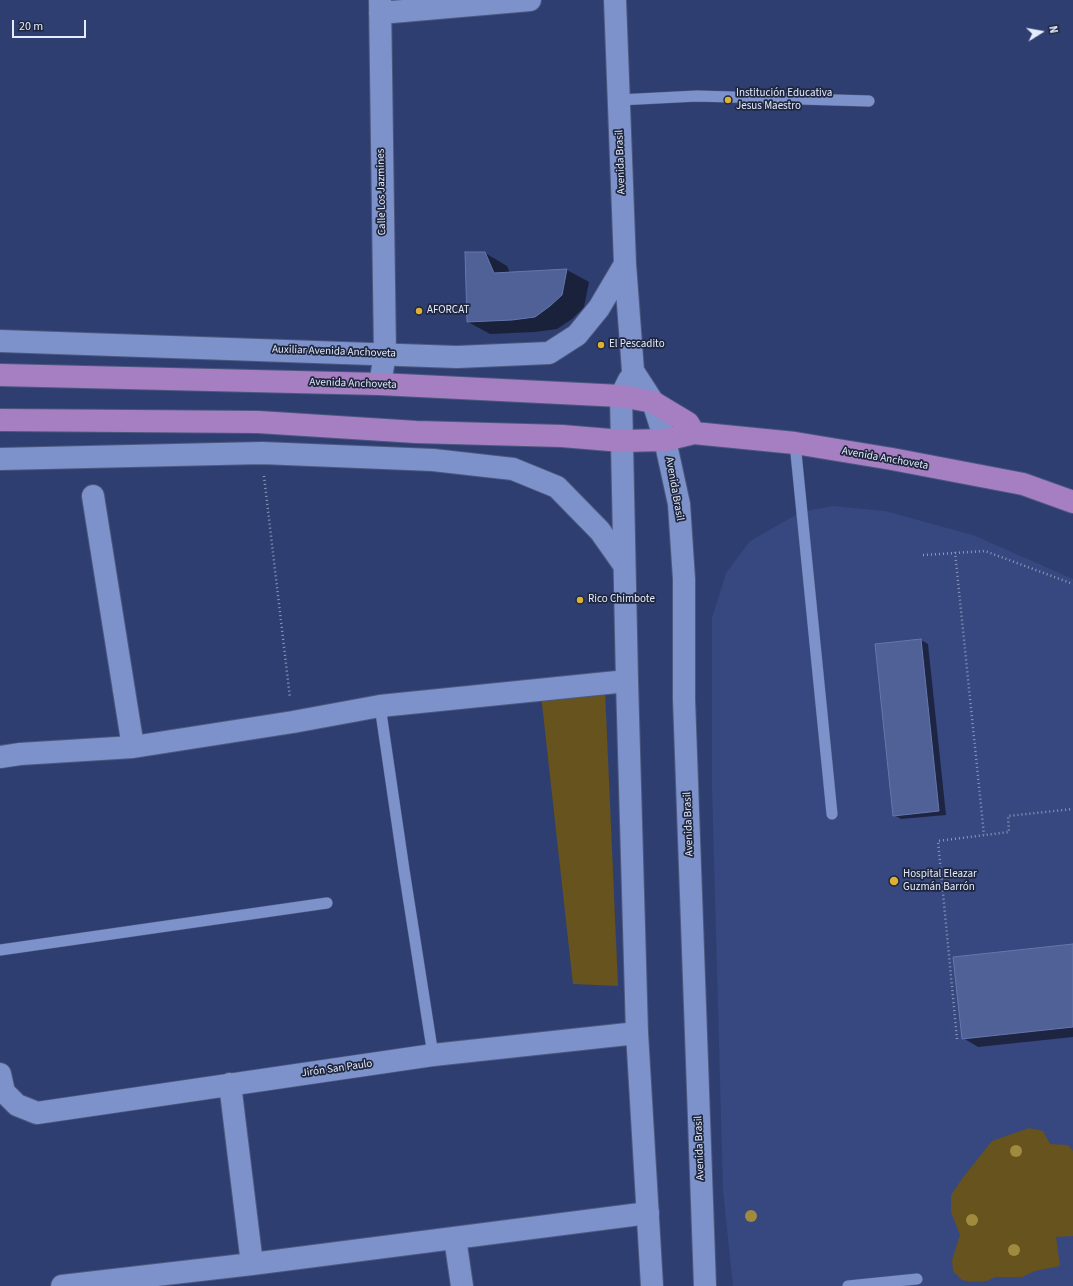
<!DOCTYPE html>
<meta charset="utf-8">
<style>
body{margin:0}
#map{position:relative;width:1073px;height:1286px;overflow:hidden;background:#2f3e70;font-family:"Source Sans 3",sans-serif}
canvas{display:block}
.north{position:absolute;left:1021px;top:12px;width:40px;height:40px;-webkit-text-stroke:3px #1f273e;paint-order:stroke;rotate:79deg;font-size:11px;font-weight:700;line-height:16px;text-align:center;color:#e4ebfd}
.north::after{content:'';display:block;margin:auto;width:14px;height:18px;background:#e4ebfd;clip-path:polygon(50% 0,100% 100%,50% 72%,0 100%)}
.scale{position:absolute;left:12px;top:20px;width:74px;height:18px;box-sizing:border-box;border:2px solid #e4ebfd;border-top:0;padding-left:5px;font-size:12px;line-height:14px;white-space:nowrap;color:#e4ebfd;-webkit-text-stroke:3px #1f273e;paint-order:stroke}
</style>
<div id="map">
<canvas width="1073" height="1286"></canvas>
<div class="north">N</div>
<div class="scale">20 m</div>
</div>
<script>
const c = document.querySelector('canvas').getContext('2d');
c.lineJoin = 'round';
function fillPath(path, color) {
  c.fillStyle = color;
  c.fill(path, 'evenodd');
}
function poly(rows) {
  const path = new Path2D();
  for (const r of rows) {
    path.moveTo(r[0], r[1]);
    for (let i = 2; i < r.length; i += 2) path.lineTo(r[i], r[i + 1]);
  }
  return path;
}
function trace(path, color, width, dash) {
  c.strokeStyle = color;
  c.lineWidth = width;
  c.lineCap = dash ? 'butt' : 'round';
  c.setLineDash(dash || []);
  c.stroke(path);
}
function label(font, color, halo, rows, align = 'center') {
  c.font = font + ' "Source Sans 3",sans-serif';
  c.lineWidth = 3.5;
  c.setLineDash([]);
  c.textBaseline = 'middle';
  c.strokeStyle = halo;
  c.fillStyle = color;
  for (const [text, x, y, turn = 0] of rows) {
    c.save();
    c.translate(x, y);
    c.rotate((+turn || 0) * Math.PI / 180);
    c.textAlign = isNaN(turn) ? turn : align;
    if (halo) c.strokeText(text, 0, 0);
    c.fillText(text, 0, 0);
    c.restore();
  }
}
const built = poly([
 [833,506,885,511,973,535,1073,579,1073,1286,733,1286,723,1191,712,786,712,618,726,573,750,541,801,512]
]);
const green = poly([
 [605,690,618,986,573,984,541,695],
 [1029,1128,1043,1131,1050,1144,1068,1145,1073,1151,1073,1236,1056,1237,1060,1266,1035,1271,1022,1277,995,1277,987,1281,971,1282,962,1280,953,1271,952,1260,960,1235,951,1212,951,1195,964,1176,992,1141]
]);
const shadow = poly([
 [485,253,507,266,510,273,567,270,589,282,584,307,572,319,557,329,535,332,490,334,468,322],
 [921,640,928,644,946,815,901,819,894,815],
 [1073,945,1073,1037,978,1047,963,1038]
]);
const building = poly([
 [465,252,485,252,494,273,567,269,562,295,550,306,535,317,512,320,467,322,465,252],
 [921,639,939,811,893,816,875,644,921,639],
 [1073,944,1073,1027,962,1039,953,957,1073,944]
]);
const path = poly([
 [264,476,290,698],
 [955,552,984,835],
 [923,555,985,551,1073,584],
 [957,1039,938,841,1009,832,1008,816,1073,809]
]);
const lane = poly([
 [619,100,697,96,869,101],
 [795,443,832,814],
 [380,706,404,870,433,1055],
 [0,950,327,903],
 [848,1286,917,1279]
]);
const street = poly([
 [380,0,385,354,380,384],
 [380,13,530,0],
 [93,496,133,747],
 [0,757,20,754,133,747,293,722,380,706,627,681],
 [0,1074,4,1092,17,1105,37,1113,433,1055,637,1033],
 [230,1084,252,1264],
 [455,1238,462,1286],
 [62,1286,252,1264,648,1213]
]);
const secondary = poly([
 [615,0,625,264,633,371,653,402,665,440,679,504,684,579,684,699,705,1286],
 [0,341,457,357,549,353,577,335,599,308,625,264],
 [629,380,621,396,627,681,637,1033,652,1286],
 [0,459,262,453,433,460,513,469,557,487,600,531,624,565]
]);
const primary = poly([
 [0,375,380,384,621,396,653,402,688,423,694,433],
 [0,420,258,422,416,432,562,436,622,441,665,440,694,433,795,443,892,459,1023,484,1073,502]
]);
const trees = [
 [1016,1151],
 [751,1216],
 [972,1220],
 [1014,1250]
];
const markers = [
 [728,100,4,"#ddb233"],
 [419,311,4,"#ddb233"],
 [601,345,4,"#ddb233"],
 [580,600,4,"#ddb233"],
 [894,881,5,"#ddb233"]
];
const poiNames = [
 ["Institución Educativa",736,94],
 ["Jesus Maestro",736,107],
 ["AFORCAT",427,311],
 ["El Pescadito",609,345],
 ["Rico Chimbote",588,600],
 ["Hospital Eleazar",903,875],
 ["Guzmán Barrón",903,888]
];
const streetNames = [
 ["Avenida Brasil",621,162,-92],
 ["Calle Los Jazmines",382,192,-91],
 ["Auxiliar Avenida Anchoveta",334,352,2],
 ["Avenida Anchoveta",353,384,2],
 ["Avenida Anchoveta",885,459,10],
 ["Avenida Brasil",674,489,80],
 ["Avenida Brasil",689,824,-92],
 ["Jirón San Paulo",337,1069,-8],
 ["Avenida Brasil",700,1148,-92]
];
fillPath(built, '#37477f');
fillPath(green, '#67531d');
fillPath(shadow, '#0007');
fillPath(building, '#4f6196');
trace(building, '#6477ad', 1);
trace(lane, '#4c587f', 12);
trace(street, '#4c587f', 24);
trace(secondary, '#4c587f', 24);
trace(primary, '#4c587f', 24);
trace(path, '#8e99ba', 2.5, [1, 3]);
trace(lane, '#7d91ca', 11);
trace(street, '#7d91ca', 22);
trace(secondary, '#7d91ca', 22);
trace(primary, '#a67fc3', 22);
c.fillStyle = '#a08a3d';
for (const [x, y] of trees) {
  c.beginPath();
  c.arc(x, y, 6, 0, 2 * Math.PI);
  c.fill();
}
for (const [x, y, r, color] of markers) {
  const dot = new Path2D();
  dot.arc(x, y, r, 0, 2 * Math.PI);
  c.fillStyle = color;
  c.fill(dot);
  trace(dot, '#1f273e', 1.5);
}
label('11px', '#e4ebfd', '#1f273e', poiNames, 'left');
label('11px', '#e4ebfd', '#1f273e', streetNames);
</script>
